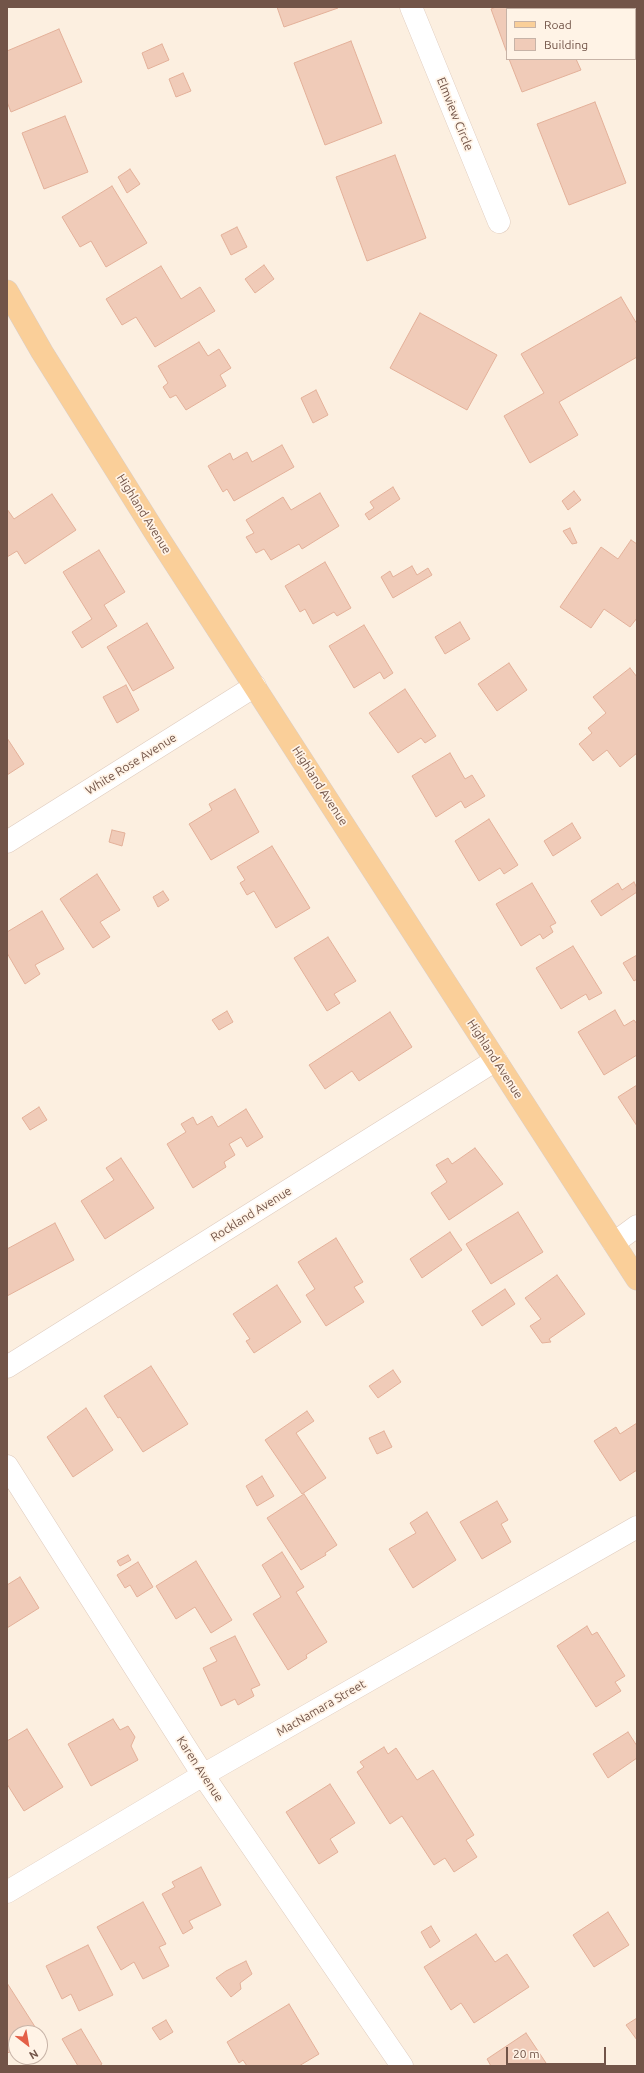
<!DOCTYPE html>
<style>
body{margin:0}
#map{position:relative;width:644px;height:2073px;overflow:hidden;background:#fcefe0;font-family:Ubuntu,sans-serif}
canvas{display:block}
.frame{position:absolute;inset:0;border:8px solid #725448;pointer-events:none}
.legend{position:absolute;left:506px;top:8px;width:130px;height:52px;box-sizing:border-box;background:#fff3e6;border:1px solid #c7b3a7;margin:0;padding:5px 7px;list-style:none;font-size:12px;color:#725448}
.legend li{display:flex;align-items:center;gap:8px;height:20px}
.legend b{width:20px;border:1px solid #c7b3a7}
.north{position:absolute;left:8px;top:2025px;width:40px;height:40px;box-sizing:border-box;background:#fff3e6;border:1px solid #c7b3a7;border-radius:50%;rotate:149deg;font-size:11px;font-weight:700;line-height:16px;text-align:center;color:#725448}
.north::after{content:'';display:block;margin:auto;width:14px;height:18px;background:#e45f47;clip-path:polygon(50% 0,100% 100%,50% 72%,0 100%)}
.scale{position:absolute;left:506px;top:2047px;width:100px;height:18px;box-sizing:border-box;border:2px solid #725448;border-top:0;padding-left:5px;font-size:12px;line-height:14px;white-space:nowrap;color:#725448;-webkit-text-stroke:3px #fff3e6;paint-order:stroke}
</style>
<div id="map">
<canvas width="644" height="2073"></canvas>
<div class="frame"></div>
<ul class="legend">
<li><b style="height:5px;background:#facf99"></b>Road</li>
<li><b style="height:11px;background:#f0cbb8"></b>Building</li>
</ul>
<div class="north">N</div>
<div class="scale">20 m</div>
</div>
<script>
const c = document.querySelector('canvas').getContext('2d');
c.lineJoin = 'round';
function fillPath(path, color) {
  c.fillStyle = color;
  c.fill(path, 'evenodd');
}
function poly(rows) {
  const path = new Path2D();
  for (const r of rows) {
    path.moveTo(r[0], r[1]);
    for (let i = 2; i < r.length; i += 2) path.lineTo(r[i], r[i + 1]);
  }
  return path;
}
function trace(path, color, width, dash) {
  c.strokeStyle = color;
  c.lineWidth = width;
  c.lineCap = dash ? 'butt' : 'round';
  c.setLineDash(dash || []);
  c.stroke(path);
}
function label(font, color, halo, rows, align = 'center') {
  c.font = font + ' Ubuntu,sans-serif';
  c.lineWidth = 3.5;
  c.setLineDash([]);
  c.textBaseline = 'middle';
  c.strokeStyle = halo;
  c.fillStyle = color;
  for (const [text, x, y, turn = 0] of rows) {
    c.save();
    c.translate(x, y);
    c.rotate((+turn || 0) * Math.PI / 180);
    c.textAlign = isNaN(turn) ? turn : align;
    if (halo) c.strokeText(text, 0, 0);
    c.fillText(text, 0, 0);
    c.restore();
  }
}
const building = poly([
 [277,7,338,7,338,8,284,27,277,7],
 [496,7,557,7,557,9,507,9,507,53,491,9,496,7],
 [59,29,82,82,11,112,7,102,7,51,59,29],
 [351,41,382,123,325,145,294,63,351,41],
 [162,44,169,60,148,69,142,53,162,44],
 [509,59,576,59,581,70,522,92,509,59],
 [183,73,191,91,176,97,169,79,183,73],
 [595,102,626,183,569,205,537,124,595,102],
 [65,116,88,172,44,189,22,133,65,116],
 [395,155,426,238,367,261,336,177,395,155],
 [130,169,140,184,127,193,118,177,130,169],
 [112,186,147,243,106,267,91,241,80,247,62,217,112,186],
 [237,227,247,247,231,255,221,235,237,227],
 [264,265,274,279,255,293,245,279,264,265],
 [161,266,181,299,200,287,215,311,155,347,136,317,122,325,106,299,161,266],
 [621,297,637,324,637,357,559,402,578,435,530,463,504,416,544,393,521,354,621,297],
 [420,313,497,355,467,410,390,368,420,313],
 [199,342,208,356,219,349,231,368,220,375,226,386,186,410,176,395,170,398,163,387,168,383,158,366,199,342],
 [316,390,328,415,313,423,301,398,316,390],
 [282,445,294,467,234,501,227,489,223,492,208,466,230,453,233,460,247,452,252,462,282,445],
 [393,487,400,499,369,520,365,514,374,508,370,502,393,487],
 [574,491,581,500,568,510,562,501,574,491],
 [320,493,339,526,302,549,299,544,271,560,264,549,256,553,246,537,254,533,246,520,283,497,291,510,320,493],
 [52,494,76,530,25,564,17,551,7,557,7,509,14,519,52,494],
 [570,528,577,543,572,544,563,531,570,528],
 [631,540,637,544,637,618,630,627,604,609,591,628,560,607,601,547,618,559,631,540],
 [99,550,125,592,104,605,117,626,82,648,72,632,92,619,63,572,99,550],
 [325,562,351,608,337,616,334,612,313,624,305,609,300,612,285,586,325,562],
 [412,566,417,575,428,568,432,575,393,598,381,577,390,571,393,577,412,566],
 [460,622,470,639,445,654,435,637,460,622],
 [147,623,174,668,133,691,107,647,147,623],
 [364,625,393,673,384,679,380,672,354,688,329,646,364,625],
 [509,663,527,690,497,711,478,684,509,663],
 [630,668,637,677,637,753,620,767,607,750,593,761,579,744,592,733,588,728,606,713,593,697,630,668],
 [126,685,139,710,117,723,103,697,126,685],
 [405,689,436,736,425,743,421,738,398,753,369,713,405,689],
 [7,738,24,764,7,775,7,738],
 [450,753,465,779,472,775,485,796,465,808,461,801,436,817,412,776,450,753],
 [235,789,259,832,211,860,189,824,212,810,209,804,235,789],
 [489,819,518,865,504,874,500,868,479,881,455,841,489,819],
 [572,823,581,838,553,856,544,841,572,823],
 [112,830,125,833,122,846,109,842,112,830],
 [272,846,310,908,276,928,254,891,247,895,240,883,245,880,237,867,272,846],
 [97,874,120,910,100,922,110,937,93,948,60,899,97,874],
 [634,882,637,888,637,892,601,916,591,901,618,883,622,890,634,882],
 [532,883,556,923,550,926,553,932,543,939,540,934,521,946,496,904,532,883],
 [163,891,169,900,158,907,153,897,163,891],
 [42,911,64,949,35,965,40,974,25,984,7,953,7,932,42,911],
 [328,937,356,981,334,994,340,1003,327,1011,294,958,328,937],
 [573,946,602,993,589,1000,586,994,561,1009,536,968,573,946],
 [637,955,637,979,634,981,623,963,637,955],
 [615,1010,624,1026,634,1020,637,1024,637,1055,604,1075,578,1032,615,1010],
 [227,1011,233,1022,219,1030,212,1020,227,1011],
 [390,1012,412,1047,359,1081,352,1071,325,1089,309,1065,390,1012],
 [637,1085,637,1126,618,1097,637,1085],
 [39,1107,47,1120,30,1130,22,1118,39,1107],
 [246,1109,263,1137,247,1147,241,1137,229,1144,235,1155,224,1162,226,1167,193,1188,167,1144,186,1132,181,1124,193,1117,197,1125,212,1116,218,1127,246,1109],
 [475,1148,503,1184,449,1220,431,1193,447,1182,436,1165,448,1158,452,1164,475,1148],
 [121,1158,154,1208,105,1239,81,1201,114,1180,106,1168,121,1158],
 [518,1212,543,1252,491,1284,466,1244,518,1212],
 [55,1223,74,1260,7,1296,7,1249,55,1223],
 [450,1232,462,1250,422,1278,410,1259,450,1232],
 [336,1238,363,1282,354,1287,364,1302,326,1326,306,1295,315,1289,298,1262,336,1238],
 [557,1275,585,1314,549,1339,551,1342,542,1343,530,1326,541,1319,525,1298,557,1275],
 [277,1285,301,1322,254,1353,246,1341,250,1339,233,1314,277,1285],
 [505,1289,515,1304,482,1326,472,1311,505,1289],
 [151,1366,188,1424,143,1452,120,1417,118,1418,104,1396,151,1366],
 [393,1370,401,1382,378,1398,369,1386,393,1370],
 [86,1408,113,1450,73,1477,47,1437,86,1408],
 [307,1411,314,1421,296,1433,326,1478,302,1494,265,1440,307,1411],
 [637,1423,637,1470,620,1481,594,1441,616,1427,620,1434,637,1423],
 [384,1431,392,1447,377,1454,369,1438,384,1431],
 [262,1476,274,1496,257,1506,246,1486,262,1476],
 [304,1494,337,1545,325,1553,326,1555,301,1570,267,1518,304,1494],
 [497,1501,508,1520,501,1524,511,1542,482,1559,460,1522,497,1501],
 [427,1512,456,1560,413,1588,389,1549,416,1533,410,1523,427,1512],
 [282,1552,304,1587,296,1592,327,1642,306,1655,307,1658,288,1670,253,1614,281,1597,262,1565,282,1552],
 [128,1555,131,1560,120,1566,117,1561,128,1555],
 [196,1561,232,1620,211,1633,195,1607,176,1619,156,1586,196,1561],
 [138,1562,153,1587,137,1597,130,1585,125,1588,117,1575,138,1562],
 [20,1577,39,1608,7,1628,7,1585,20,1577],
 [587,1626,592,1635,597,1632,625,1676,615,1682,621,1691,596,1707,557,1646,587,1626],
 [235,1636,260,1685,251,1689,254,1696,238,1705,235,1699,221,1706,203,1668,217,1661,210,1648,235,1636],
 [113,1719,120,1730,128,1726,135,1737,131,1746,138,1760,91,1786,68,1744,113,1719],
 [27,1729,63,1787,24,1811,7,1784,7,1741,27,1729],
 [628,1732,637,1746,637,1758,608,1778,593,1754,628,1732],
 [384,1747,388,1754,396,1748,417,1780,433,1770,474,1835,466,1840,477,1857,454,1872,445,1858,434,1865,402,1816,390,1824,357,1772,364,1767,360,1762,384,1747],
 [330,1784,355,1823,330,1839,338,1852,319,1864,286,1812,330,1784],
 [201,1867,221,1905,189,1921,193,1928,183,1934,162,1894,175,1887,172,1882,201,1867],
 [143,1902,166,1944,159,1947,169,1966,143,1979,134,1962,121,1970,97,1927,143,1902],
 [608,1912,629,1945,594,1967,573,1935,608,1912],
 [431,1926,440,1941,430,1948,421,1932,431,1926],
 [476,1934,495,1962,507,1954,529,1987,474,2023,461,2003,451,2010,424,1967,476,1934],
 [88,1945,113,1995,79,2011,71,1994,62,1999,46,1966,88,1945],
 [246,1961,252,1974,240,1983,241,1989,231,1997,216,1978,226,1971,246,1961],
 [7,1983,39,2033,16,2033,16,2054,13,2056,10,2052,7,2053,7,1983],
 [289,2004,319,2054,299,2066,247,2066,243,2060,239,2063,227,2042,289,2004],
 [637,2018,637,2040,626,2025,637,2018],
 [166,2020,173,2032,160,2040,152,2028,166,2020],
 [81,2029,102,2064,99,2066,78,2066,62,2039,81,2029],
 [526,2033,548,2066,491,2066,487,2059,526,2033]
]);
const minor = poly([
 [411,7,499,222],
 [7,842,255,686],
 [614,1243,637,1226],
 [7,1367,496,1060],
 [7,1466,203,1775,402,2066],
 [7,1892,203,1775,637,1527]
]);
const major = poly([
 [7,291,42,352,156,534,637,1279]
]);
const streetNames = [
 ["Elmview Circle",455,114,68],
 ["Highland Avenue",144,514,58],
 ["White Rose Avenue",131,764,-32],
 ["Highland Avenue",320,786,57],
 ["Highland Avenue",495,1059,57],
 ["Rockland Avenue",251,1214,-32],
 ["MacNamara Street",321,1708,-30],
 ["Karen Avenue",200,1769,57]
];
fillPath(building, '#f0cbb8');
trace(building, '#e3b099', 1);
trace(minor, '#dfcbbd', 23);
trace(major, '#d8cfcc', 23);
trace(minor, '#fff', 22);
trace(major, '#facf99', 22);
label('12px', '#725448', '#fff3e6', streetNames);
</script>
